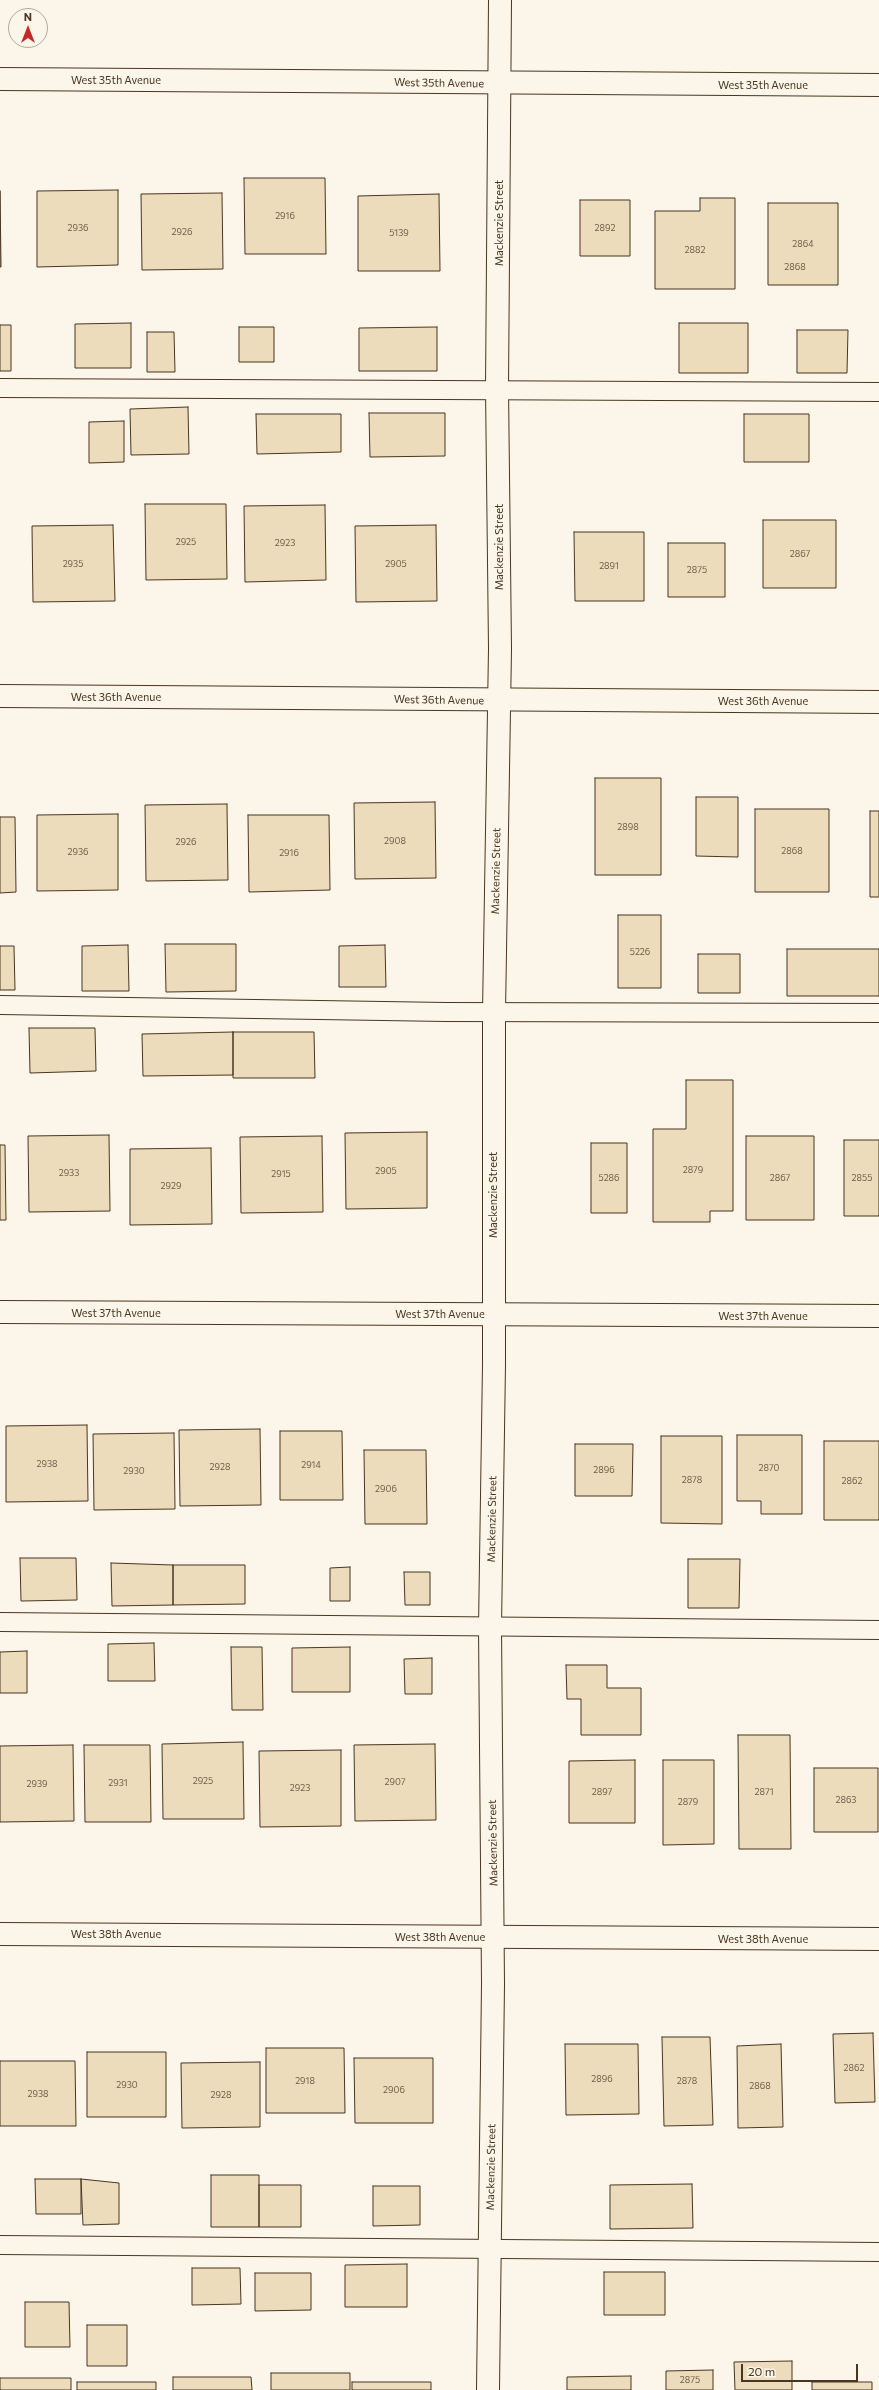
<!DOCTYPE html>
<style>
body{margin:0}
#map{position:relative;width:879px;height:2390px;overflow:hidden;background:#fbf6e9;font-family:Commissioner,sans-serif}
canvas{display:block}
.north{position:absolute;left:8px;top:8px;width:40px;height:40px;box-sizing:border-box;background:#fbf6e9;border:1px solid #b4a999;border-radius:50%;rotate:0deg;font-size:11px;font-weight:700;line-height:16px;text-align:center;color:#4a3520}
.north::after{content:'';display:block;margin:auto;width:14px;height:18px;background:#c62828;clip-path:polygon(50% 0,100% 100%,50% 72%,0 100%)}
.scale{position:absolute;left:741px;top:2364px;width:117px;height:18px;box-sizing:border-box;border:2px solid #4a3520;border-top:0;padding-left:5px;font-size:12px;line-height:14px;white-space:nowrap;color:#4a3520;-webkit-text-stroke:3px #fbf6e9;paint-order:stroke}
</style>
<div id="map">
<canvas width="879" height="2390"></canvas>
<div class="north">N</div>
<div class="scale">20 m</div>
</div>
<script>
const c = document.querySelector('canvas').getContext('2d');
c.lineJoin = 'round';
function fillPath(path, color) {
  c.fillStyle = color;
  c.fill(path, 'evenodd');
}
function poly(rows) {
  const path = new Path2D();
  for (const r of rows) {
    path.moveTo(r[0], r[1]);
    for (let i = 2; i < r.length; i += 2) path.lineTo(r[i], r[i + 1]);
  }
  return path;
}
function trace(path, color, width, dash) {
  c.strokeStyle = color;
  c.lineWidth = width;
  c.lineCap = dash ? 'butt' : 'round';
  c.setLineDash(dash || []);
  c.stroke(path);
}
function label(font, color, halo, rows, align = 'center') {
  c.font = font + ' Commissioner,sans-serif';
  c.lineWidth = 3;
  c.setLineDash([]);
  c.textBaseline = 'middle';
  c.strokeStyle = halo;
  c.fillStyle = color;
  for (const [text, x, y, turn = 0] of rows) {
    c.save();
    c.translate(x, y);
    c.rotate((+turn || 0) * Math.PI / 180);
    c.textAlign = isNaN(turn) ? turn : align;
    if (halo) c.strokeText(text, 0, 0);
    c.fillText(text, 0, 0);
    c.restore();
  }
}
const building = poly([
 [244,178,325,178,326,254,245,254,244,178],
 [118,190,118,265,37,267,37,191,118,190],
 [0,191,1,267,0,267,0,191],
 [222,193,223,269,142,270,141,194,222,193],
 [439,194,440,271,358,271,358,196,439,194],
 [700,198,735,198,735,289,655,289,655,211,700,211,700,198],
 [580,200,630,200,630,256,580,256,580,200],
 [768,203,838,203,838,285,768,285,768,203],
 [131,323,131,368,75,368,75,324,131,323],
 [679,323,748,323,748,373,679,373,679,323],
 [0,325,11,325,11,371,0,371,0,325],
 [239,327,274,327,274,362,239,362,239,327],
 [437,327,437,371,359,371,359,328,437,327],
 [797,330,848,330,847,373,797,373,797,330],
 [147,332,174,332,175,372,147,372,147,332],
 [188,407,189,454,131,455,130,409,188,407],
 [369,413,445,413,445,456,370,457,369,413],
 [256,414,341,414,341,452,257,454,256,414],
 [744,414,809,414,809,462,744,462,744,414],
 [124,421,124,462,89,463,89,422,124,421],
 [145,504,226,504,227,579,146,580,145,504],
 [325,505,326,580,245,582,244,506,325,505],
 [763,520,836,520,836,588,763,588,763,520],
 [113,525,115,601,33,602,32,526,113,525],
 [436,525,437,601,356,602,355,526,436,525],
 [574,532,644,532,644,601,575,601,574,532],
 [668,543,725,543,725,597,668,597,668,543],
 [595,778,661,778,661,875,595,875,595,778],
 [696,797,738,797,738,857,696,856,696,797],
 [435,802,436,878,355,879,354,803,435,802],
 [227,804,228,880,146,881,145,805,227,804],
 [755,809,829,809,829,892,755,892,755,809],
 [870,811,879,811,879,897,870,897,870,811],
 [118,814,118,890,37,891,37,815,118,814],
 [248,815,329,815,330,890,249,892,248,815],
 [0,817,15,817,16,892,0,893,0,817],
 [618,915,661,915,661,988,618,988,618,915],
 [165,944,236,944,236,991,166,992,165,944],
 [128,945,129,991,82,991,82,946,128,945],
 [385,945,386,987,339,987,339,946,385,945],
 [0,946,14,946,15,990,0,990,0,946],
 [787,949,879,949,879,996,787,996,787,949],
 [698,954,740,954,740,993,698,993,698,954],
 [29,1028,95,1028,96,1071,30,1073,29,1028],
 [233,1032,233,1075,143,1076,142,1034,233,1032],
 [233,1032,314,1032,315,1078,233,1078,233,1032],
 [686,1080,733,1080,733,1211,710,1211,710,1222,653,1222,653,1129,686,1129,686,1080],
 [427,1132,427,1208,346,1209,345,1133,427,1132],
 [109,1135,110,1211,29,1212,28,1136,109,1135],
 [322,1136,323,1212,241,1213,240,1137,322,1136],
 [746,1136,814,1136,814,1220,746,1220,746,1136],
 [844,1140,879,1140,879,1216,844,1216,844,1140],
 [591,1143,627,1143,627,1213,591,1213,591,1143],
 [0,1145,5,1145,6,1220,0,1220,0,1145],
 [211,1148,212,1224,130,1225,130,1149,211,1148],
 [87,1425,88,1501,6,1502,6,1426,87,1425],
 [260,1429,261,1505,180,1506,179,1430,260,1429],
 [280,1431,342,1431,343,1500,280,1500,280,1431],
 [174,1433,175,1509,94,1510,93,1434,174,1433],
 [737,1435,802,1435,802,1514,761,1514,761,1501,737,1501,737,1435],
 [661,1436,722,1436,722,1524,661,1523,661,1436],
 [824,1441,879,1441,879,1520,824,1520,824,1441],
 [575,1444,633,1444,632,1496,575,1496,575,1444],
 [364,1450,426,1450,427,1524,365,1524,364,1450],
 [20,1558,76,1558,77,1600,21,1601,20,1558],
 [688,1559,740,1559,739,1608,688,1608,688,1559],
 [111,1563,173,1565,173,1605,112,1606,111,1563],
 [173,1565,245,1565,245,1604,173,1605,173,1565],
 [350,1567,350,1601,330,1601,330,1568,350,1567],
 [404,1572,430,1572,430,1605,405,1605,404,1572],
 [154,1643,155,1681,108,1681,108,1644,154,1643],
 [231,1647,262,1647,263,1710,232,1710,231,1647],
 [350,1647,350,1692,292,1692,292,1648,350,1647],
 [27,1651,27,1693,0,1693,0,1652,27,1651],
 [432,1658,432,1694,405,1694,404,1659,432,1658],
 [566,1665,607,1665,607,1688,641,1688,641,1735,581,1735,581,1699,567,1699,566,1665],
 [738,1735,790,1735,791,1849,739,1849,738,1735],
 [243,1742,244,1819,163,1819,162,1744,243,1742],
 [435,1744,436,1820,355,1821,354,1745,435,1744],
 [73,1745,74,1821,0,1822,0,1746,73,1745],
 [84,1745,150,1745,151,1822,85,1822,84,1745],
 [341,1750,341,1826,260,1827,259,1751,341,1750],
 [635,1760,635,1823,569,1823,569,1761,635,1760],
 [663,1760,714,1760,714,1844,663,1845,663,1760],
 [814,1768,878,1768,878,1832,814,1832,814,1768],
 [873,2033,875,2102,835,2103,833,2034,873,2033],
 [662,2037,710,2037,713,2125,664,2126,662,2037],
 [565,2044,638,2044,639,2114,566,2115,565,2044],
 [781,2044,783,2127,738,2128,737,2046,781,2044],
 [266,2048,344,2048,345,2113,266,2113,266,2048],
 [87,2052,166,2052,166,2117,87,2117,87,2052],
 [354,2058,433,2058,433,2123,355,2123,354,2058],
 [0,2061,75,2061,76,2126,0,2126,0,2061],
 [260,2062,260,2127,182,2128,181,2063,260,2062],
 [211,2175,259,2175,259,2227,211,2227,211,2175],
 [35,2179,81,2179,81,2214,36,2214,35,2179],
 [81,2179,119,2183,119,2224,83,2225,81,2179],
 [692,2184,693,2228,610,2229,610,2185,692,2184],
 [259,2185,301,2185,301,2227,259,2227,259,2185],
 [373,2186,420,2186,420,2225,373,2226,373,2186],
 [407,2264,407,2307,345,2307,345,2265,407,2264],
 [192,2268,240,2268,241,2304,192,2305,192,2268],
 [604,2272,665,2272,665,2315,604,2315,604,2272],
 [255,2273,311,2273,311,2310,255,2311,255,2273],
 [25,2302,69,2302,70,2347,25,2347,25,2302],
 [87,2325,127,2325,127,2366,87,2366,87,2325],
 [792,2361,792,2390,735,2390,734,2362,792,2361],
 [713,2370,713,2390,666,2390,666,2371,713,2370],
 [271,2373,350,2373,350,2390,271,2390,271,2373],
 [631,2376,631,2390,567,2390,567,2377,631,2376],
 [173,2377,251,2377,252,2390,173,2390,173,2377],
 [0,2378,71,2378,71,2390,0,2390,0,2378],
 [77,2382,156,2382,156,2390,77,2390,77,2382],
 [352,2382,431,2382,431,2390,352,2390,352,2382],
 [812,2382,872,2382,872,2390,812,2390,812,2382]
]);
const lane = poly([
 [0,388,879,392],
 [0,1005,447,1012,879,1013],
 [0,1622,879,1630],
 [0,2245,879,2252]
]);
const street = poly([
 [0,79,879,85],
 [0,696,879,702],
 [0,1312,879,1316],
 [0,1934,879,1939]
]);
const secondary = poly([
 [488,2390,493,1984,490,1627,494,1364,494,1012,500,649,497,388,500,0]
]);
const numberNames = [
 ["2916",285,216],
 ["2936",78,228],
 ["2892",605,228],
 ["2926",182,232],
 ["5139",399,233],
 ["2864",803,244],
 ["2882",695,250],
 ["2868",795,267],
 ["2925",186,542],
 ["2923",285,543],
 ["2867",800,554],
 ["2935",73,564],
 ["2905",396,564],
 ["2891",609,566],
 ["2875",697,570],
 ["2898",628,827],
 ["2908",395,841],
 ["2926",186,842],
 ["2868",792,851],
 ["2936",78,852],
 ["2916",289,853],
 ["5226",640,952],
 ["2879",693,1170],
 ["2905",386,1171],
 ["2933",69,1173],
 ["2915",281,1174],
 ["5286",609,1178],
 ["2867",780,1178],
 ["2855",862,1178],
 ["2929",171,1186],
 ["2938",47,1464],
 ["2914",311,1465],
 ["2928",220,1467],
 ["2870",769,1468],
 ["2896",604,1470],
 ["2930",134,1471],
 ["2878",692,1480],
 ["2862",852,1481],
 ["2906",386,1489],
 ["2925",203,1781],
 ["2907",395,1782],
 ["2931",118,1783],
 ["2939",37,1784],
 ["2923",300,1788],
 ["2897",602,1792],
 ["2871",764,1792],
 ["2863",846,1800],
 ["2879",688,1802],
 ["2862",854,2068],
 ["2896",602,2079],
 ["2918",305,2081],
 ["2878",687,2081],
 ["2930",127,2085],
 ["2868",760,2086],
 ["2906",394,2090],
 ["2938",38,2094],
 ["2928",221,2095],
 ["2875",690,2380]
];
const streetNames = [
 ["West 35th Avenue",116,80],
 ["West 35th Avenue",439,83,1],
 ["West 35th Avenue",763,85],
 ["Mackenzie Street",499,223,-90],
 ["Mackenzie Street",499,547,-90],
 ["West 36th Avenue",116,697],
 ["West 36th Avenue",439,700,1],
 ["West 36th Avenue",763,701],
 ["Mackenzie Street",496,871,-89],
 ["Mackenzie Street",493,1195,-90],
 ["West 37th Avenue",116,1313],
 ["West 37th Avenue",440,1314],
 ["West 37th Avenue",763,1316],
 ["Mackenzie Street",492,1519,-89],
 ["Mackenzie Street",493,1843,-91],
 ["West 38th Avenue",116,1934],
 ["West 38th Avenue",440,1937],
 ["West 38th Avenue",763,1939],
 ["Mackenzie Street",491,2167,-89]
];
fillPath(building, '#ecdcbc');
trace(building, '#4a3520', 1);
trace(lane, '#4a3520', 20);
trace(street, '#4a3520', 24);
trace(secondary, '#4a3520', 24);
trace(lane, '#fbf6e9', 18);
trace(street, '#fbf6e9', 22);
trace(secondary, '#fbf6e9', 22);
label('9px', '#725f47', null, numberNames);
label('11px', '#4a3520', '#fbf6e9', streetNames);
</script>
